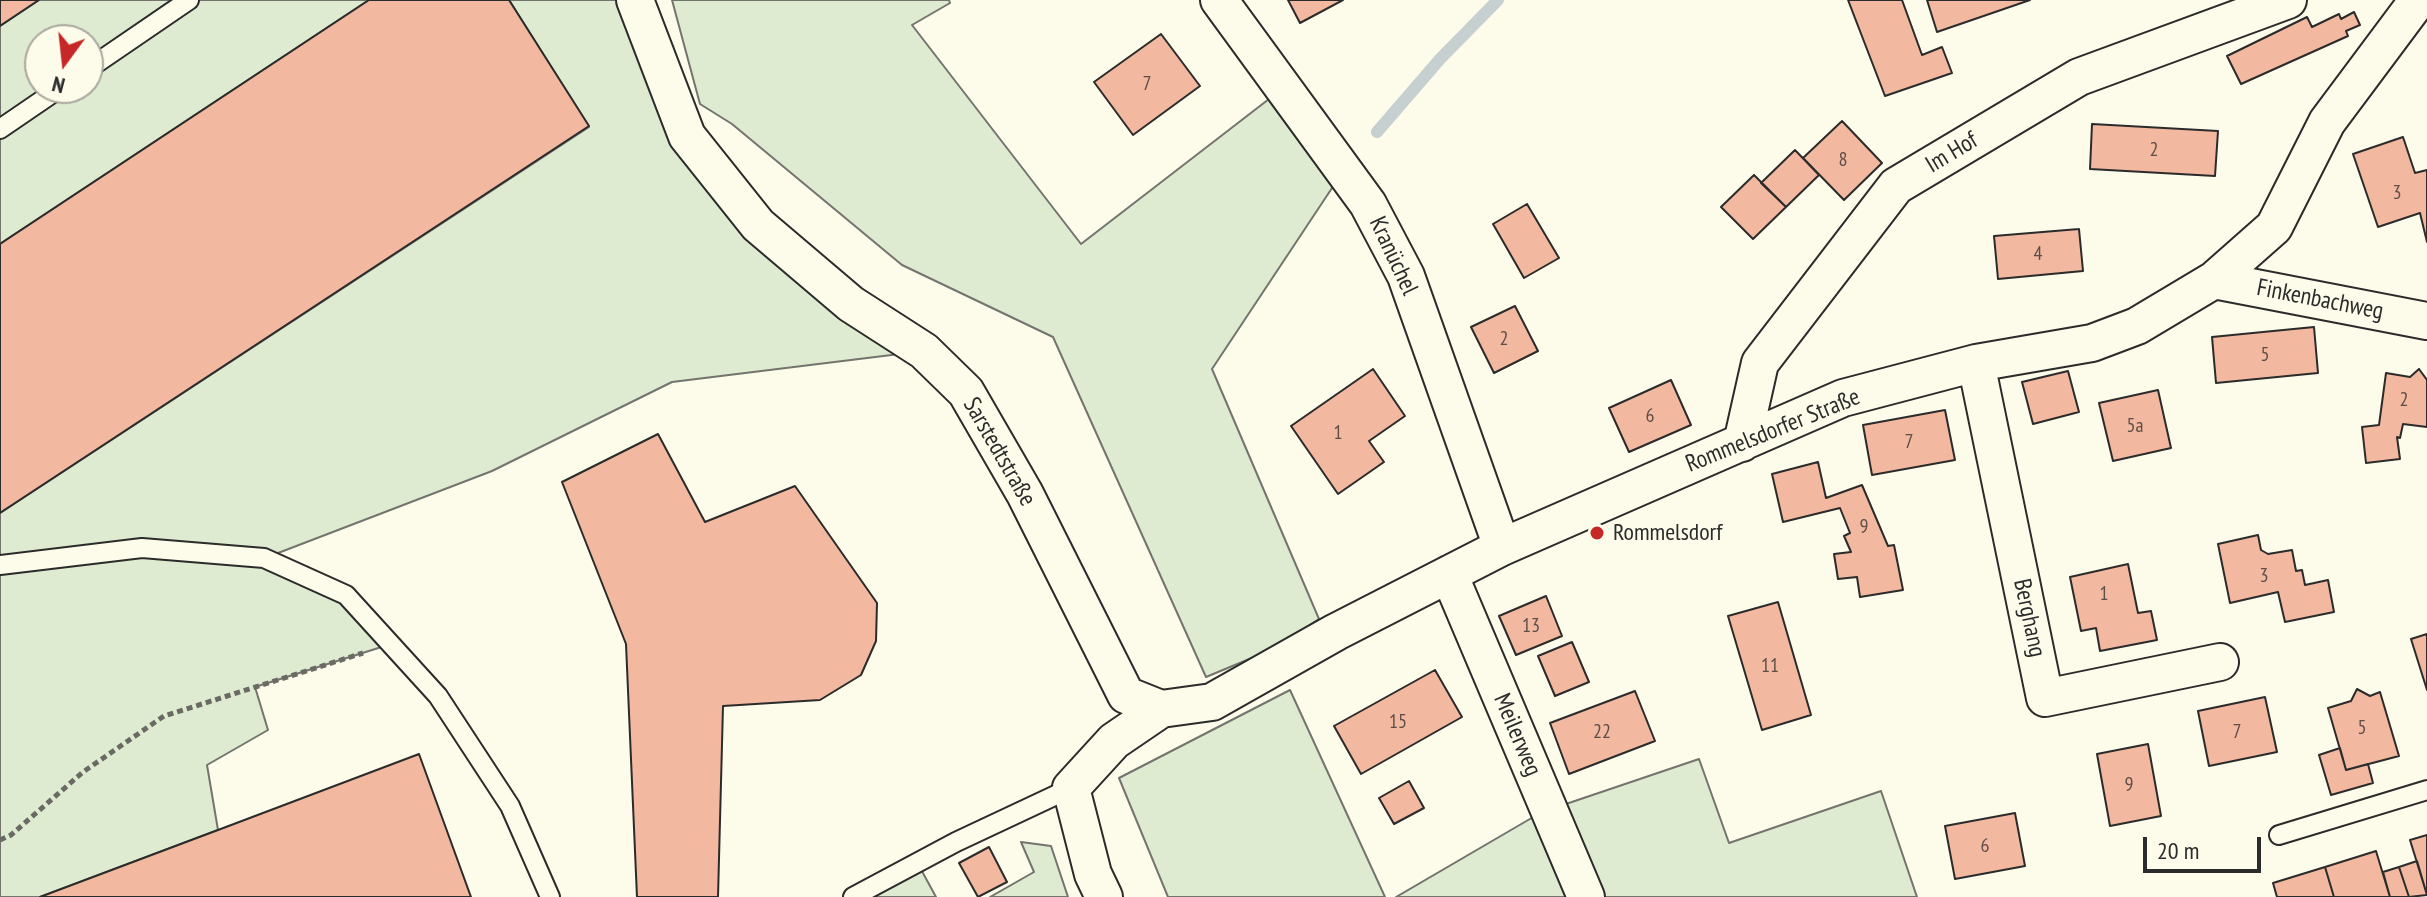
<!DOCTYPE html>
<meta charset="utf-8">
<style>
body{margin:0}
#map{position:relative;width:2427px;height:897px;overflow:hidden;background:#fdfbea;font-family:"PT Sans Narrow",sans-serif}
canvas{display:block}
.north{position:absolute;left:24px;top:24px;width:80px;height:80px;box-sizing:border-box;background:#fdfbea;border:2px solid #a9a89e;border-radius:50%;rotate:195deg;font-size:22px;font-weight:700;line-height:32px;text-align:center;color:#2b2b2b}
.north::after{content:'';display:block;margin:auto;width:28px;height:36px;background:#c62828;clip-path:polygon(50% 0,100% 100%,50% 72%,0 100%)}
.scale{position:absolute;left:2143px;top:837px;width:118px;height:36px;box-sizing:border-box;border:4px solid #2b2b2b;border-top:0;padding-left:10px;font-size:24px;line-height:28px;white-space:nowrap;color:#2b2b2b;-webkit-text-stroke:6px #fdfbea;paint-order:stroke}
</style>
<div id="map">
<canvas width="2427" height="897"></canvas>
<div class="north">N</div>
<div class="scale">20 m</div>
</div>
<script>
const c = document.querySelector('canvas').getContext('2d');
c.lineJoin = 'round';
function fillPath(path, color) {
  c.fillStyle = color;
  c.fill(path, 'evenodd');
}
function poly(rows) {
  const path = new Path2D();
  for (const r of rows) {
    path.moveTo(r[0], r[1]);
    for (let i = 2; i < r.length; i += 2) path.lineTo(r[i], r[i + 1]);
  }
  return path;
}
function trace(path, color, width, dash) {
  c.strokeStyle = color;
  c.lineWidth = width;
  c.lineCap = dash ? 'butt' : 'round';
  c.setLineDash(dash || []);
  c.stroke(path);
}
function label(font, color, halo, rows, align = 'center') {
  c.font = font + ' "PT Sans Narrow",sans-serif';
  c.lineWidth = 6;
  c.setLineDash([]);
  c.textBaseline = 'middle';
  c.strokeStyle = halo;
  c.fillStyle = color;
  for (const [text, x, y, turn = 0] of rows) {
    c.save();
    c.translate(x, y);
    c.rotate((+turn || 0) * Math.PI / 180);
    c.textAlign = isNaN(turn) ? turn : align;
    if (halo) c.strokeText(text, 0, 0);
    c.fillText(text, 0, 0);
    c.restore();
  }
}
const green = poly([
 [39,0,369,0,0,244,0,26,39,0],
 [40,40,88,40,88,88,40,88,40,40],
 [509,0,635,0,687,136,924,351,672,382,492,471,265,558,346,595,391,644,255,687,268,730,207,765,218,830,40,897,0,897,0,513,589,127,509,0],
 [672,0,949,0,950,3,912,25,1081,244,1269,99,1336,182,1212,369,1319,619,1271,650,1206,677,1053,337,902,265,732,124,700,104,672,0],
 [1290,690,1385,897,1168,897,1119,778,1290,690],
 [1699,759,1729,843,1881,791,1917,897,1600,897,1563,805,1699,759],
 [1535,816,1568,897,1396,897,1535,816],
 [1021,842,1051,846,1068,897,990,897,1034,872,1021,842],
 [917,862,936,897,853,897,917,862]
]);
const stream = poly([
 [1377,132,1440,59,1498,0]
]);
const building = poly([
 [0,0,39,0,0,26,0,0],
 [369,0,509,0,589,126,0,513,0,244,369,0],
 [1288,0,1343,0,1300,23,1288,0],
 [1848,0,1902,0,1922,55,1942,47,1952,73,1885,96,1848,0],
 [1927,0,2030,0,1937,32,1927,0],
 [2354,12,2360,25,2346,31,2348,36,2241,84,2227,56,2307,17,2312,27,2339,14,2341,19,2354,12],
 [1161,34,1200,86,1133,135,1094,82,1161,34],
 [1842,121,1882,163,1844,200,1803,158,1842,121],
 [2092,124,2218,131,2215,176,2090,169,2092,124],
 [2403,137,2415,173,2427,170,2427,242,2420,213,2378,227,2353,154,2403,137],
 [1795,150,1819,175,1786,207,1761,183,1795,150],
 [1754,175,1786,207,1753,239,1721,207,1754,175],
 [1527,204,1559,258,1524,278,1493,224,1527,204],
 [2079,229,2083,271,1998,279,1994,236,2079,229],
 [1515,306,1538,351,1494,373,1471,327,1515,306],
 [2314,327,2318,373,2216,383,2212,337,2314,327],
 [1373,369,1405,416,1369,441,1384,462,1338,494,1291,426,1373,369],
 [2419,369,2427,380,2427,427,2403,424,2400,438,2397,437,2400,459,2366,463,2362,427,2379,425,2386,373,2410,377,2419,369],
 [2068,371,2079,412,2033,424,2022,382,2068,371],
 [1671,380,1691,425,1629,452,1609,408,1671,380],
 [2158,390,2171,448,2113,461,2099,403,2158,390],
 [1945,410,1955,460,1872,475,1863,425,1945,410],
 [658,434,705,522,795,486,877,603,876,641,861,675,820,700,723,706,718,897,637,897,626,644,562,482,658,434],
 [1818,462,1826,498,1862,485,1888,546,1894,545,1903,590,1860,597,1857,577,1838,579,1834,554,1851,552,1844,536,1850,533,1840,508,1783,522,1772,474,1818,462],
 [2258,535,2261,550,2268,554,2292,550,2296,571,2302,570,2305,585,2328,580,2334,612,2285,622,2278,592,2230,603,2218,544,2258,535],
 [2128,564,2138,613,2151,611,2157,640,2100,651,2096,628,2081,631,2070,577,2128,564],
 [1546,596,1562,636,1516,655,1499,616,1546,596],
 [1778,602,1811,715,1762,730,1728,616,1778,602],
 [2427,634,2427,690,2411,639,2427,634],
 [1572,642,1589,682,1555,696,1538,656,1572,642],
 [1435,670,1462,717,1361,774,1334,726,1435,670],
 [2357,689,2370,696,2380,692,2399,756,2346,770,2328,708,2351,701,2357,689],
 [1635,691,1655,741,1569,774,1550,723,1635,691],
 [2265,697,2277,752,2209,766,2198,711,2265,697],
 [2148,744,2161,816,2110,826,2097,754,2148,744],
 [2340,748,2346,770,2368,764,2373,783,2331,795,2319,755,2340,748],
 [419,754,471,897,40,897,218,830,419,754],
 [1409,781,1424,808,1394,824,1379,798,1409,781],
 [2015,813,2025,866,1955,879,1945,826,2015,813],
 [2427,835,2427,895,2410,840,2427,835],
 [989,847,1007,882,978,897,959,863,989,847],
 [2376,851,2390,897,2334,897,2325,867,2376,851],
 [2417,861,2427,895,2409,897,2399,867,2417,861],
 [2325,867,2334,897,2277,897,2273,883,2325,867],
 [2399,867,2409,897,2390,897,2383,872,2399,867]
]);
const path = poly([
 [0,840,11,835,83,772,164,716,363,653]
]);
const service = poly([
 [88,69,189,0],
 [0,129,60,88],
 [0,565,142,548,264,558,346,595,438,696,510,806,550,897],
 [2279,835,2427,790],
 [853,897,956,842,1071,788]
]);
const minor = poly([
 [635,0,687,136,758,225,851,304,924,351,966,392,1025,494,1126,695,1161,709],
 [1219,0,1368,204,1406,276,1502,547],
 [2214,280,2427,321],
 [1976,363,2045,698,2220,662],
 [1742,443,1760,363,1896,186,2079,77,2288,0],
 [1449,574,1586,897],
 [1104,897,1093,874,1071,788,1114,741,1161,709,1212,702,1336,632,1502,547,1843,398,1976,363,2092,343,2137,326,2214,280,2274,227,2327,122,2418,0]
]);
const markers = [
 [1597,533,8,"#c62828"]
];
const numberNames = [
 ["7",1147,84],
 ["2",2154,150],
 ["8",1843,160],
 ["3",2397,193],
 ["4",2038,254],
 ["2",1504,339],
 ["5",2265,355],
 ["2",2404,400],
 ["6",1650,416],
 ["5a",2135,426],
 ["1",1338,433],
 ["7",1909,442],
 ["9",1864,527],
 ["3",2264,576],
 ["1",2104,594],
 ["13",1531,626],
 ["11",1770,666],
 ["15",1398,722],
 ["5",2362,728],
 ["22",1602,732],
 ["7",2237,732],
 ["9",2129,785],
 ["6",1985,846]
];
const streetNames = [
 ["Im Hof",1952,153,-31],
 ["Kranüchel",1393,256,65],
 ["Finkenbachweg",2320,300,11],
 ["Rommelsdorfer Straße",1773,431,-22],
 ["Sarstedtstraße",999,452,60],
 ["Berghang",2029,618,78],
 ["Meilerweg",1517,735,67]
];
const poiNames = [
 ["Rommelsdorf",1613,533]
];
fillPath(green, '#deebd1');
trace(green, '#74746e', 2);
trace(stream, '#c7d0d0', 12);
fillPath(building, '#f2b8a0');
trace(building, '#2b2b2b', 2);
trace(service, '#2b2b2b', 22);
trace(minor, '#2b2b2b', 40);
trace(path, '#6a6964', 5, [6, 4]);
trace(service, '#fdfbea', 18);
trace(minor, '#fdfbea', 36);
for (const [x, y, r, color] of markers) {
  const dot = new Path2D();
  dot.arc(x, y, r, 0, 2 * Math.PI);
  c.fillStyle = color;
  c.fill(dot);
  trace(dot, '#fdfbea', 3);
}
label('20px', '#5d4e48', null, numberNames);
label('24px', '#2b2b2b', '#fdfbea', streetNames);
label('24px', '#2b2b2b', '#fdfbea', poiNames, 'left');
</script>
